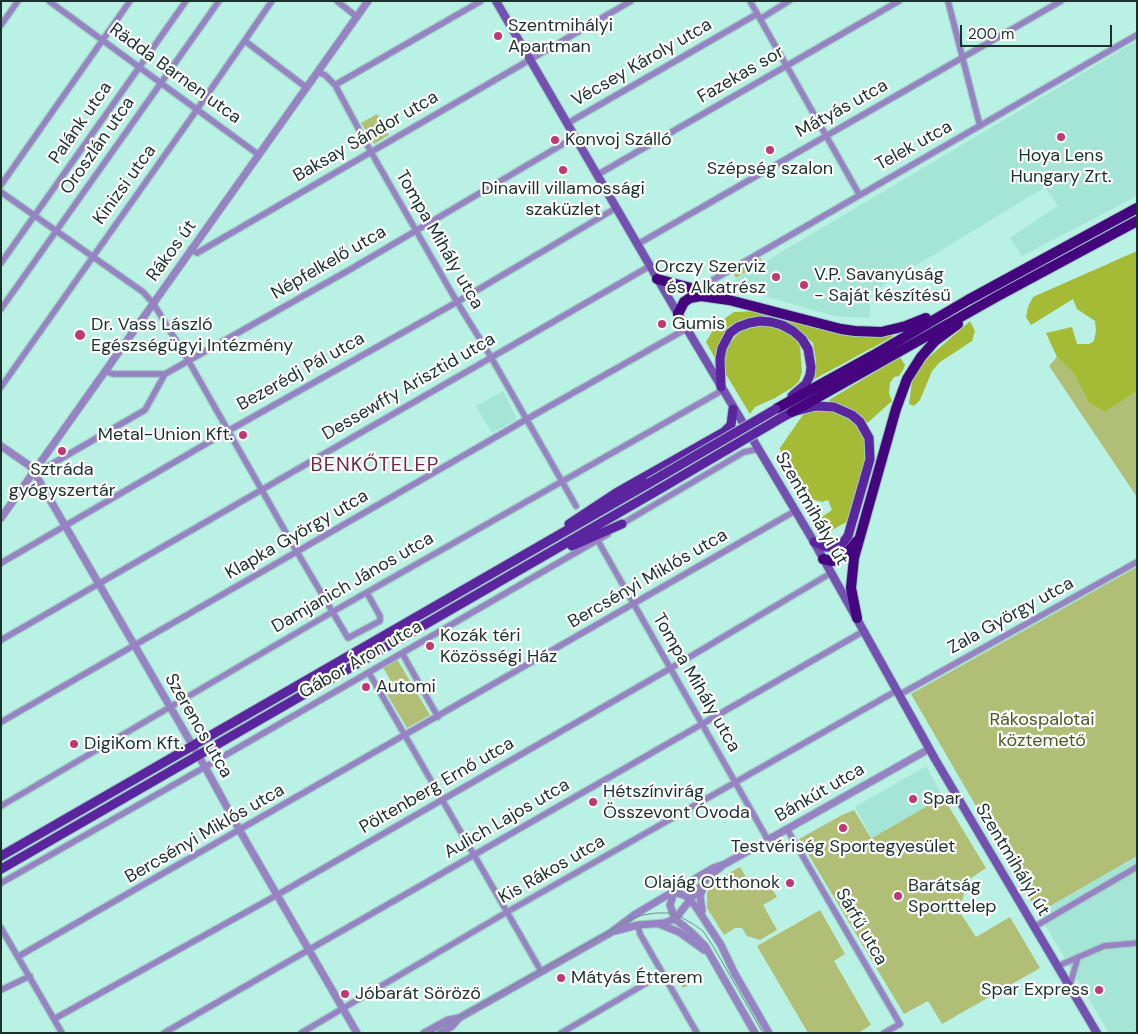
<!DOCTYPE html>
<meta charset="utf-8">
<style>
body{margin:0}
#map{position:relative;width:1138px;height:1034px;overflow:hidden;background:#b9f1e4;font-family:"DM Sans",sans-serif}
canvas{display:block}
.frame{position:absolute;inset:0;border:2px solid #1b312c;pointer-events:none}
.scale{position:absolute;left:960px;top:25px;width:152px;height:22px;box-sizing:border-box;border:2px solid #1b312c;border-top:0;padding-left:6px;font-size:15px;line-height:18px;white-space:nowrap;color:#1b312c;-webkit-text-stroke:4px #fff;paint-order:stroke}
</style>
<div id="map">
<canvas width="1138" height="1034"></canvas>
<div class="frame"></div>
<div class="scale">200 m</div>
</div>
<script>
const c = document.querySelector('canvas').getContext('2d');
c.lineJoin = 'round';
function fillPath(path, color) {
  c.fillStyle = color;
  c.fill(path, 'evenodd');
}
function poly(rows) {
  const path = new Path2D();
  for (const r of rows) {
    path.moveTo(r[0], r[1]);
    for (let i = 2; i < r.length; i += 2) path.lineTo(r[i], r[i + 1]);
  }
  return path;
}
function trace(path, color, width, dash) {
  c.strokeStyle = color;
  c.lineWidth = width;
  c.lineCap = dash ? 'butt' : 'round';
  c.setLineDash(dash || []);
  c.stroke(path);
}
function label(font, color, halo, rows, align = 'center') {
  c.font = font + ' "DM Sans",sans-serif';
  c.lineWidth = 4.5;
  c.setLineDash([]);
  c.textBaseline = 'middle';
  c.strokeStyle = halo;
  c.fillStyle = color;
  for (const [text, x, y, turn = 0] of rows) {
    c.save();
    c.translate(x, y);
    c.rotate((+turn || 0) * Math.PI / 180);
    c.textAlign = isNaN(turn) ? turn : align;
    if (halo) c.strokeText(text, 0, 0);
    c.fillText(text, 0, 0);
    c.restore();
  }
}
const built = poly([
 [1137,41,1137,196,1022,256,1010,238,1058,206,1045,187,871,293,870,318,834,316,726,285],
 [503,391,517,419,492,433,476,406],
 [926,766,943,797,872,838,855,807],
 [1137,856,1137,1030,1132,1033,1109,1033,1038,913]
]);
const green = poly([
 [377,114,389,135,374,144,361,123],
 [760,257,763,262,736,278,733,273],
 [1057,357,1074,374,1089,403,1105,412,1137,391,1137,497,1049,366],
 [1137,567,1137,856,1038,913,911,694],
 [397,659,430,715,407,728,384,689,392,683,383,667],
 [943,797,986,868,968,880,959,911,976,937,1010,917,1040,968,942,1024,928,1001,904,1014,799,839,842,815,854,810,871,838,872,838],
 [740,867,754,890,768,882,777,897,763,905,777,930,760,940,747,936,742,928,735,928,724,935,707,908,707,893,710,887,715,881],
 [820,910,845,954,834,961,871,1025,858,1033,808,1033,757,946],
 [684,972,691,984,683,988,676,976]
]);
const forest = poly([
 [1137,251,1137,391,1105,412,1089,403,1074,374,1057,357,1046,333,1072,327,1077,344,1089,344,1094,341,1096,331,1095,321,1077,309,1073,299,1031,325,1026,317,1028,307,1033,297],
 [761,311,810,326,895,332,892,337,811,381,816,361,813,343,798,330,782,320,762,319,741,320,728,327,718,345,716,360,706,342,716,325,734,312],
 [970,321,975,331,972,341,940,362,932,371,920,400,914,406,909,404,912,382,920,365],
 [756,325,774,325,793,336,800,346,802,372,799,381,793,387,775,398,755,407,750,414,724,371,724,358,727,347,740,331],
 [900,357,905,365,903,370,899,376,894,377,890,383,889,393,892,401,865,425,858,416,846,408,837,404,829,404,829,400],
 [821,409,846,413,859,425,867,440,868,457,852,519,825,534,816,521,832,510,828,500,822,502,798,495,784,471,780,448,802,416,808,412]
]);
const minor = poly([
 [49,1,259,155],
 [337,1,357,17],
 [750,1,859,194],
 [948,1,980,126],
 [760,19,789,1],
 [1,25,18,1],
 [245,41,307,88],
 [318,72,325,75,335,85,371,152,457,302,491,357,576,506],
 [335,85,481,1],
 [568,123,757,14],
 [597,175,899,1],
 [1,185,130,1],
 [1,192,143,292,153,303,188,360,297,552,348,638,380,621,380,616,367,593],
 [638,244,1061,1],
 [191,249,197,253,631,1],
 [1,263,186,1],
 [706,284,1137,35],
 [1,309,219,1],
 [105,371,113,374,165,374],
 [1,387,196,111,272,1],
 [34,472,45,468,145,410,165,374,351,269,575,137],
 [620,525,744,452,754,450,760,451],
 [598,541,768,840],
 [1,563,228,431,457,302,616,208],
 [1,640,650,266],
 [402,653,438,717],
 [369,673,541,971],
 [899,695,1137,562],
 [1,722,527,419,686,329],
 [1,806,334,611,723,390],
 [787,829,900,1024,884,1033],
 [1,883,205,767,608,534],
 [638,925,640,934,697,1033],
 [1034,927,1137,867],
 [1,928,62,1033],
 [19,956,795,511],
 [1058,966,1104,946,1137,943],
 [1070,985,1078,957],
 [1,990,30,976],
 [54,1019,277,895,671,668,831,573],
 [164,1033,864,631],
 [301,1033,507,912,896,691],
 [561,1033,662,974]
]);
const tertiary = poly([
 [1,446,30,466,34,472,205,767,240,831,357,1033],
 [1,518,368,1],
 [674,892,686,896,696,907,721,945,735,974,769,1033],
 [674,892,670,905,675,919,691,932,705,946,755,1033],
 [702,911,700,896,703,888],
 [659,924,679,932,704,950],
 [615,931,638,925,664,923,675,919,709,876,721,867],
 [424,1033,448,1020,459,1018,610,933,634,915,713,868,725,864,929,749],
 [440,1033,452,1026,459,1018]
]);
const secondary = poly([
 [496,1,678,314,814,542,935,759,1097,1033]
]);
const primary = poly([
 [721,387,720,359,722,348,730,333,738,327,749,323,760,321,771,322,782,325,793,331,802,339,808,349,811,367,810,375,806,384,792,396],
 [781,418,792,412,816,406,834,407,852,415,860,422,869,438,870,459,848,536,842,544,833,547,826,547,814,542],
 [569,524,616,493,724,432,731,425,733,409],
 [572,546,622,524],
 [1,856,649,483],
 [1,869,653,493]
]);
const motorway = poly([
 [657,279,710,293],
 [678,314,684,302,690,298,701,296,729,300,841,329,855,331,881,332,906,326,926,318],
 [776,409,872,356,968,300,1137,208],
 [792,412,998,296,1137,221],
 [823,559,832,561,837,560,848,552,857,541],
 [857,618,851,588,854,558,896,409,907,379,921,357,935,341,958,324]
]);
const tram = poly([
 [431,1033,629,920,643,915,656,913,668,913,681,917,693,924,703,931,713,946,763,1033]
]);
const primaryBridge = poly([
 [649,483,776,409],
 [653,493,781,418]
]);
const markers = [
 [498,36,5,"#c23873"],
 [1061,137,5,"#c23873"],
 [555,140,5,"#c23873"],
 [770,150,5,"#c23873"],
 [563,170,5,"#c23873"],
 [776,277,5,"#c23873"],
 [804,285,5,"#c23873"],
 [662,324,5,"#c23873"],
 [80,335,6,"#c23873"],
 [243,435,5,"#c23873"],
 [62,451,5,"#c23873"],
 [430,646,5,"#c23873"],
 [366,687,5,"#c23873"],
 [74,744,5,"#c23873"],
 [913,799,5,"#c23873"],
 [593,802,5,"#c23873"],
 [843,828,5,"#c23873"],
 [790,883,5,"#c23873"],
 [898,896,5,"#c23873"],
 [561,978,5,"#c23873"],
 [1099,990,5,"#c23873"],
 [345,994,5,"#c23873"]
];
const poiNames = [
 ["Szentmihályi",508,26],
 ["Apartman",508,47],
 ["Konvoj Szálló",565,140],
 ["Hoya Lens",1061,156,"center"],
 ["Hungary Zrt.",1061,177,"center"],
 ["Szépség szalon",770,169,"center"],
 ["Dinavill villamossági",563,189,"center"],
 ["szaküzlet",563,210,"center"],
 ["Orczy Szerviz",766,267,"right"],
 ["és Alkatrész",766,288,"right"],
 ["V.P. Savanyúság",814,275],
 ["- Saját készítésű",814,296],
 ["Gumis",672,324],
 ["Dr. Vass László",91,325],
 ["Egészségügyi Intézmény",91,346],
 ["Metal-Union Kft.",233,435,"right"],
 ["Sztráda",62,470,"center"],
 ["gyógyszertár",62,491,"center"],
 ["Kozák téri",440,636],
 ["Közösségi Ház",440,657],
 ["Automi",376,687],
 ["DigiKom Kft.",84,744],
 ["Hétszínvirág",603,792],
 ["Összevont Óvoda",603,813],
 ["Spar",923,799],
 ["Testvériség Sportegyesület",843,847,"center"],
 ["Olajág Otthonok",780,883,"right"],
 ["Barátság",908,886],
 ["Sporttelep",908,907],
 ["Mátyás Étterem",571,978],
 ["Spar Express",1089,990,"right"],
 ["Jóbarát Söröző",355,994]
];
const streetNames = [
 ["Vécsey Károly utca",642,63,-30],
 ["Rädda Barnen utca",175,74,36],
 ["Fazekas sor",741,75,-30],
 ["Mátyás utca",842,109,-29],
 ["Palánk utca",81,123,-55],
 ["Baksay Sándor utca",366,137,-30],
 ["Oroszlán utca",98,146,-55],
 ["Telek utca",914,146,-29],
 ["Kinizsi utca",125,185,-54],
 ["Tompa Mihály utca",439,240,60],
 ["Rákos út",172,251,-54],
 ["Népfelkelő utca",329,263,-30],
 ["Bezerédj Pál utca",301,372,-29],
 ["Dessewffy Arisztid utca",409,387,-30],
 ["Szentmihályi út",811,509,60],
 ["Klapka György utca",297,535,-30],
 ["Bercsényi Miklós utca",648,579,-30],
 ["Damjanich János utca",353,583,-30],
 ["Zala György utca",1011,616,-29],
 ["Gábor Áron utca",361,660,-30],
 ["Tompa Mihály utca",696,683,60],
 ["Szerencs utca",198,726,60],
 ["Pöltenberg Ernő utca",437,786,-30],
 ["Bánkút utca",820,793,-30],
 ["Aulich Lajos utca",507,819,-30],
 ["Bercsényi Miklós utca",205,834,-30],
 ["Szentmihályi út",1012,860,59],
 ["Kis Rákos utca",552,870,-30],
 ["Sárfű utca",861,927,60]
];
const parkNames = [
 ["Rákospalotai",1042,720],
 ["köztemető",1042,741]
];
const quarterNames = [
 ["BENKŐTELEP",375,466]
];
fillPath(built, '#a4e5d6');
fillPath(green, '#b0bf75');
fillPath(forest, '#a5ba35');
trace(minor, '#9dcec3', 8);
trace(tertiary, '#9dcec3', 9);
trace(secondary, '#9dcec3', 10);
trace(primary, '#9dcec3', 11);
trace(motorway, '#9dcec3', 12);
trace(minor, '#9783c3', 5.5);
trace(tertiary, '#9783c3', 7);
trace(secondary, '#7451b0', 8);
trace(primary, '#5c25a0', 9);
trace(motorway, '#44057f', 10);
trace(tram, '#6a9188', 1);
trace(primaryBridge, '#9dcec3', 11, []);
trace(primaryBridge, '#5c25a0', 9);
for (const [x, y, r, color] of markers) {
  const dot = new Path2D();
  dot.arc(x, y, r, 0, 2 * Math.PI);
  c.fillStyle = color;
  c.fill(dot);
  trace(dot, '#fff', 2);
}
label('18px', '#1b312c', '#fff', poiNames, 'left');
label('18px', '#1b312c', '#fff', streetNames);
label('18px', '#505927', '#fff', parkNames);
c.letterSpacing = '1px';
label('20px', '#702c47', '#fff', quarterNames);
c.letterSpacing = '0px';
</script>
